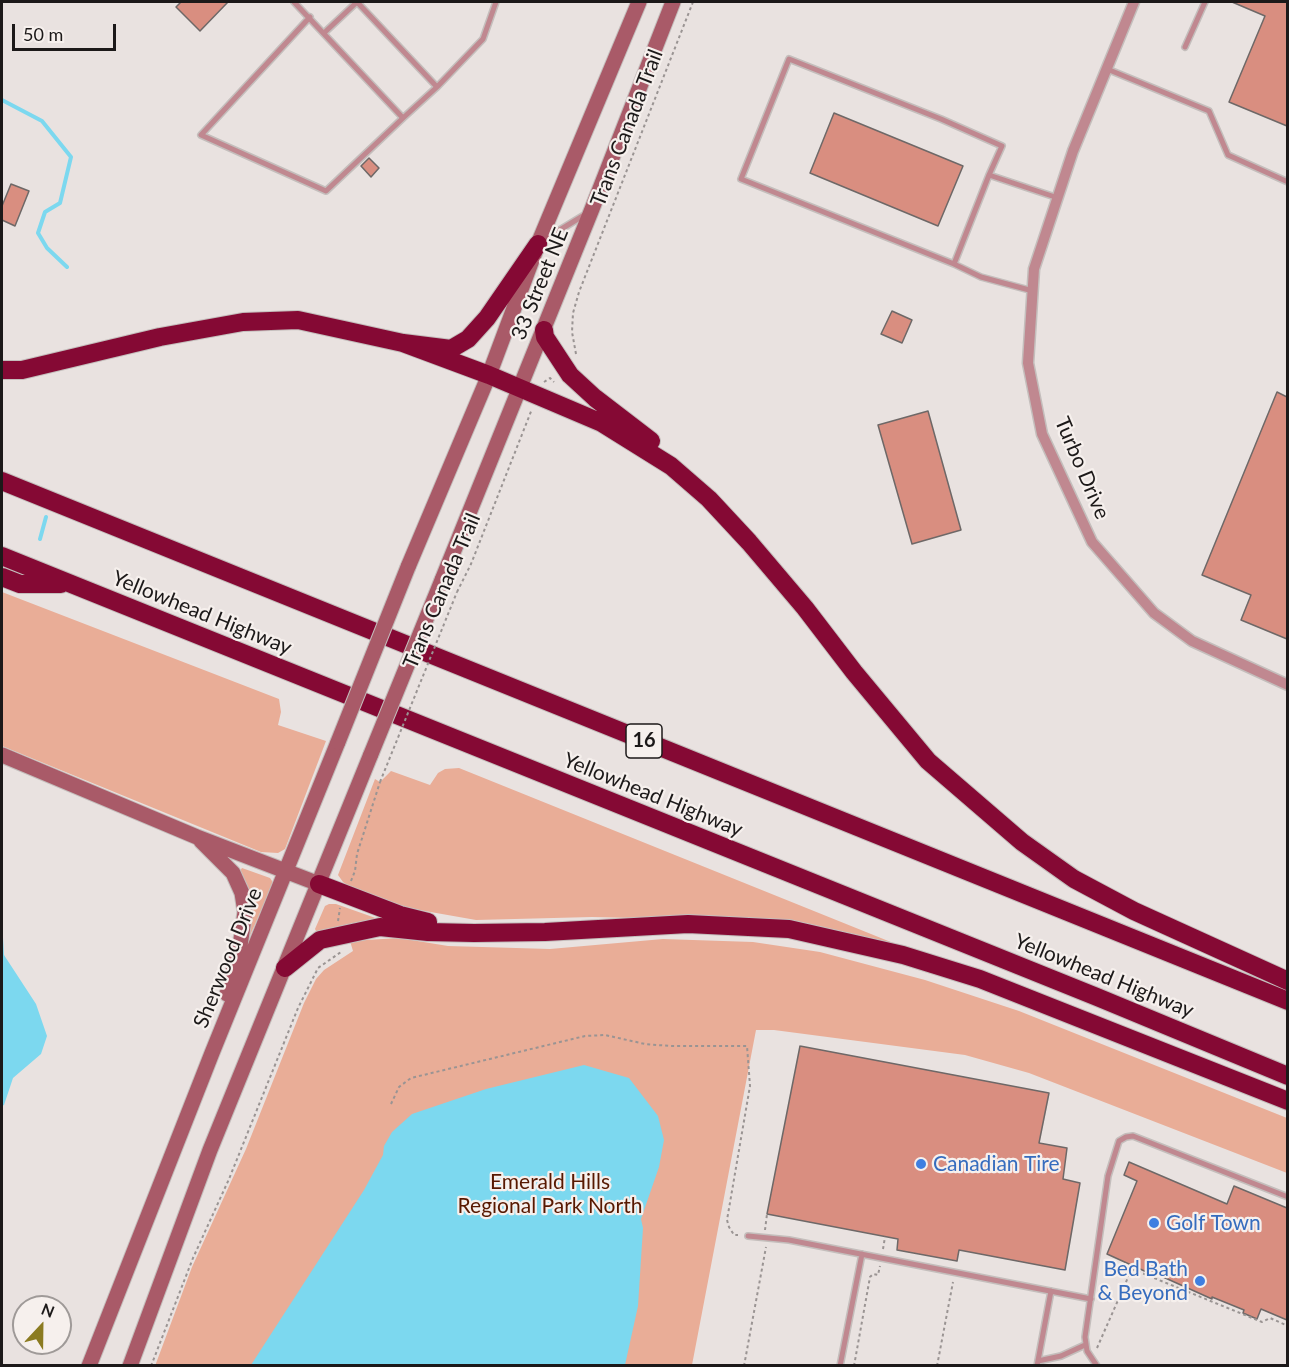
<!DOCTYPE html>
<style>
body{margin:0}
#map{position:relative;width:1289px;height:1367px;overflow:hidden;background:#e9e2e0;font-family:Lato,sans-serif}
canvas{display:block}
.frame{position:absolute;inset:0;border:3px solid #1c1919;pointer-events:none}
.north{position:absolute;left:12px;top:1295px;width:60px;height:60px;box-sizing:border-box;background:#f6f0ed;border:2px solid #9f9a98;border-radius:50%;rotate:22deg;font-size:16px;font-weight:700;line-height:24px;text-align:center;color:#1c1919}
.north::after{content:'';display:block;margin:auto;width:21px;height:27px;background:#8b7b21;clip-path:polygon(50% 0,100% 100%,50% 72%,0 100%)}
.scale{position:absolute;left:12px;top:24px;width:104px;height:27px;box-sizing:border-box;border:3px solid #1c1919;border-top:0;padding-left:8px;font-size:18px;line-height:21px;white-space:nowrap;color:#1c1919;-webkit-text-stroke:4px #f6f0ed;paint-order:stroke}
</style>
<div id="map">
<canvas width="1289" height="1367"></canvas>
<div class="frame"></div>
<div class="north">N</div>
<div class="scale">50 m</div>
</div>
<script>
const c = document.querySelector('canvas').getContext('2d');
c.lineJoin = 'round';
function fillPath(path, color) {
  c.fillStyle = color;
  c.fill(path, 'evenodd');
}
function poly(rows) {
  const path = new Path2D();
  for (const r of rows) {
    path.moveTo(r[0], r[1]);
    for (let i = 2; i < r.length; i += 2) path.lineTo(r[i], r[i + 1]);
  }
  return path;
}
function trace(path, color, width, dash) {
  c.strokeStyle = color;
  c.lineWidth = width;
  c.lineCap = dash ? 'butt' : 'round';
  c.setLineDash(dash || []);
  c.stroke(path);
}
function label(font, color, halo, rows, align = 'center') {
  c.font = font + ' Lato,sans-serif';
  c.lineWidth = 4.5;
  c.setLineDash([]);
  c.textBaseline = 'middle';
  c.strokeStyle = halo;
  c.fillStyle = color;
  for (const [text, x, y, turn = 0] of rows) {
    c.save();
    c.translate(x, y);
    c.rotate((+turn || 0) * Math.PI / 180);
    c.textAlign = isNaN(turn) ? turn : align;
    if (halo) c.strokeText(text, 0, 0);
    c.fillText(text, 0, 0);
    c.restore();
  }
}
const green = poly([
 [2,592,279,699,281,712,278,725,326,741,285,849,278,853,261,852,2,746],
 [459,768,933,959,889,947,637,918,592,917,476,920,391,905,359,894,343,882,338,875,375,779,380,782,391,771,430,785,438,773,445,769],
 [242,868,270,878,272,881,272,886,248,940,240,871],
 [329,904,336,904,384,921,320,934,316,931,315,929,325,906],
 [399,938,448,946,550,949,663,939,753,942,820,952,925,980,1019,1011,1287,1118,1287,1173,1029,1073,965,1055,774,1030,756,1030,692,1365,155,1366,192,1267,246,1149,304,1003,316,979,324,970,353,951,350,941]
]);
const water = poly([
 [2,920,4,955,36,1004,47,1036,41,1054,13,1078,4,1105,2,1106],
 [584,1065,629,1078,658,1116,664,1140,659,1167,641,1219,643,1228,638,1306,625,1365,251,1365,364,1190,383,1155,384,1146,392,1132,412,1114,486,1089]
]);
const stream = poly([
 [2,100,42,121,71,157,60,203,45,212,38,233,47,248,67,267],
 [40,539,46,517]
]);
const building = poly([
 [181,2,228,2,200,31,176,7,181,2],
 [1232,2,1287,2,1287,126,1229,102,1265,16,1232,2],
 [834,113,963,166,938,226,810,173,834,113],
 [369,158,379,168,371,177,361,166,369,158],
 [11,184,29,191,15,226,2,220,2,206,11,184],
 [892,311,912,320,902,343,881,334,892,311],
 [1277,392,1287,397,1287,639,1241,620,1251,595,1202,575,1277,392],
 [928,411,961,530,912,544,878,425,928,411],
 [800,1046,1049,1093,1039,1143,1067,1148,1063,1179,1080,1183,1065,1270,959,1250,957,1261,897,1250,898,1239,767,1214,800,1046],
 [1129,1162,1227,1204,1234,1186,1287,1208,1287,1320,1261,1309,1257,1319,1243,1313,1244,1310,1212,1297,1212,1299,1152,1272,1151,1274,1107,1254,1137,1181,1124,1175,1129,1162]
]);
const path = poly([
 [576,354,572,332,573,313,579,292,693,2],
 [544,382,550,378,554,382],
 [457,592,471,564,532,409],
 [351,881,355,871,357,854,380,782],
 [338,921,340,908],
 [391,1104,399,1087,411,1078,585,1036,605,1035,645,1044,670,1046,747,1046,750,1086,727,1220,729,1227,734,1235,738,1235],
 [765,1230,767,1214],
 [883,1249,885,1237],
 [1132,1269,1262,1322,1270,1318,1288,1326],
 [1097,1348,1133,1266],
 [151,1366,193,1258,229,1179,298,1008,318,968,341,952],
 [744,1366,766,1247],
 [854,1366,870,1277,873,1274,878,1275,880,1266],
 [937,1366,953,1282]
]);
const lane = poly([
 [294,2,403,118,437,87,483,39,496,2],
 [310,17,201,135,326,191,403,118],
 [324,33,357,2,437,87],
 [1185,47,1205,2],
 [1107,69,1209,111,1228,155,1288,182],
 [545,239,586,214],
 [954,264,741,179,789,59,941,119,1002,146,989,175],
 [1033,291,981,277,954,264,989,175,1058,198],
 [748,1236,789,1240,1091,1299],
 [1038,1361,1061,1356,1085,1345],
 [840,1366,862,1254],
 [1037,1366,1051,1291],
 [1097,1366,1087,1351,1085,1337,1108,1176,1119,1141,1126,1137,1133,1136,1288,1197]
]);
const street = poly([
 [1134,2,1073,151,1034,269,1028,363,1042,434,1092,542,1154,613,1192,641,1288,685]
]);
const secondary = poly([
 [408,567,489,375,538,244,639,2],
 [442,580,592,209,673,2],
 [2,755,197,837,319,884],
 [201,841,233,873,242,893,245,912,240,946,227,994],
 [89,1366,212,1053,338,742],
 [130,1366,210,1150,371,754]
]);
const highway = poly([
 [544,330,545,337,570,375,595,398,651,441],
 [403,343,489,375,602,423,671,466,709,499,749,542,805,608,854,672,928,761,1022,842,1074,879,1134,911,1288,981],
 [2,370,22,370,160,337,243,322,298,320,403,343,451,349,468,339,487,318,538,244],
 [2,481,1288,1001],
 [2,556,1097,997,1288,1076],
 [2,577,20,584,61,584],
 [319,884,400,915,428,922],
 [285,968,320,940,380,927,428,932,474,933,545,932,688,924,789,929,903,955,980,979,1288,1101]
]);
const pathBridge = poly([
 [380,782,457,592]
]);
const secondaryBridge = poly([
 [338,742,408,567],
 [371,754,442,580]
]);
const markers = [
 [921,1164,6,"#3f7fe0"],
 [1154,1223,6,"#3f7fe0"],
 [1200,1281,6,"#3f7fe0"]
];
const shields = [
 [644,741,36]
];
const shieldNames = [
 ["16",644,741]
];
const streetNames = [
 ["Trans Canada Trail",627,128,-69],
 ["33 Street NE",540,284,-68],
 ["Turbo Drive",1082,468,67],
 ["Trans Canada Trail",442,591,-67],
 ["Yellowhead Highway",202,613,22],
 ["Yellowhead Highway",653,795,22],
 ["Sherwood Drive",228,958,-68],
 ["Yellowhead Highway",1104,976,22]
];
const shopNames = [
 ["Canadian Tire",933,1164],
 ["Golf Town",1166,1223],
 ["Bed Bath",1188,1269,"right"],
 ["& Beyond",1188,1293,"right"]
];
const parkNames = [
 ["Emerald Hills",550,1182],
 ["Regional Park North",550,1206]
];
fillPath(green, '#e9ad97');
fillPath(water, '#7cd8ef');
trace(stream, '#7cd8ef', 4);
fillPath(building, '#d98e80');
trace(building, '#6e6867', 1.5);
trace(lane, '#c4bebc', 8);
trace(street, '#c4bebc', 13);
trace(secondary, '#c4bebc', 17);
trace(highway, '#c4bebc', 20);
trace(path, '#9a9493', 2, [3, 3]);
trace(lane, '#c08890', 5);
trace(street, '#c08890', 10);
trace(secondary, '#a95a68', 15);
trace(highway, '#850934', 18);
trace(secondaryBridge, '#c4bebc', 17, []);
trace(pathBridge, '#9a9493', 2, [3, 3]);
trace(secondaryBridge, '#a95a68', 15);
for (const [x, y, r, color] of markers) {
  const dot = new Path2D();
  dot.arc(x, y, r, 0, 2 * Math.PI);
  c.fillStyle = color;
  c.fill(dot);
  trace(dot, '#f6f0ed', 2);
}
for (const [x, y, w] of shields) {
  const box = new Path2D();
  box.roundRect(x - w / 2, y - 17, w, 34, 4.5);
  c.fillStyle = '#f6f0ed';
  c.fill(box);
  trace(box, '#1c1919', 1.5);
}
label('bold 20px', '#1c1919', null, shieldNames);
label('21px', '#1c1919', '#f6f0ed', streetNames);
label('21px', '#366cbe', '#f6f0ed', shopNames, 'left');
label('21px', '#571800', '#f6f0ed', parkNames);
</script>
